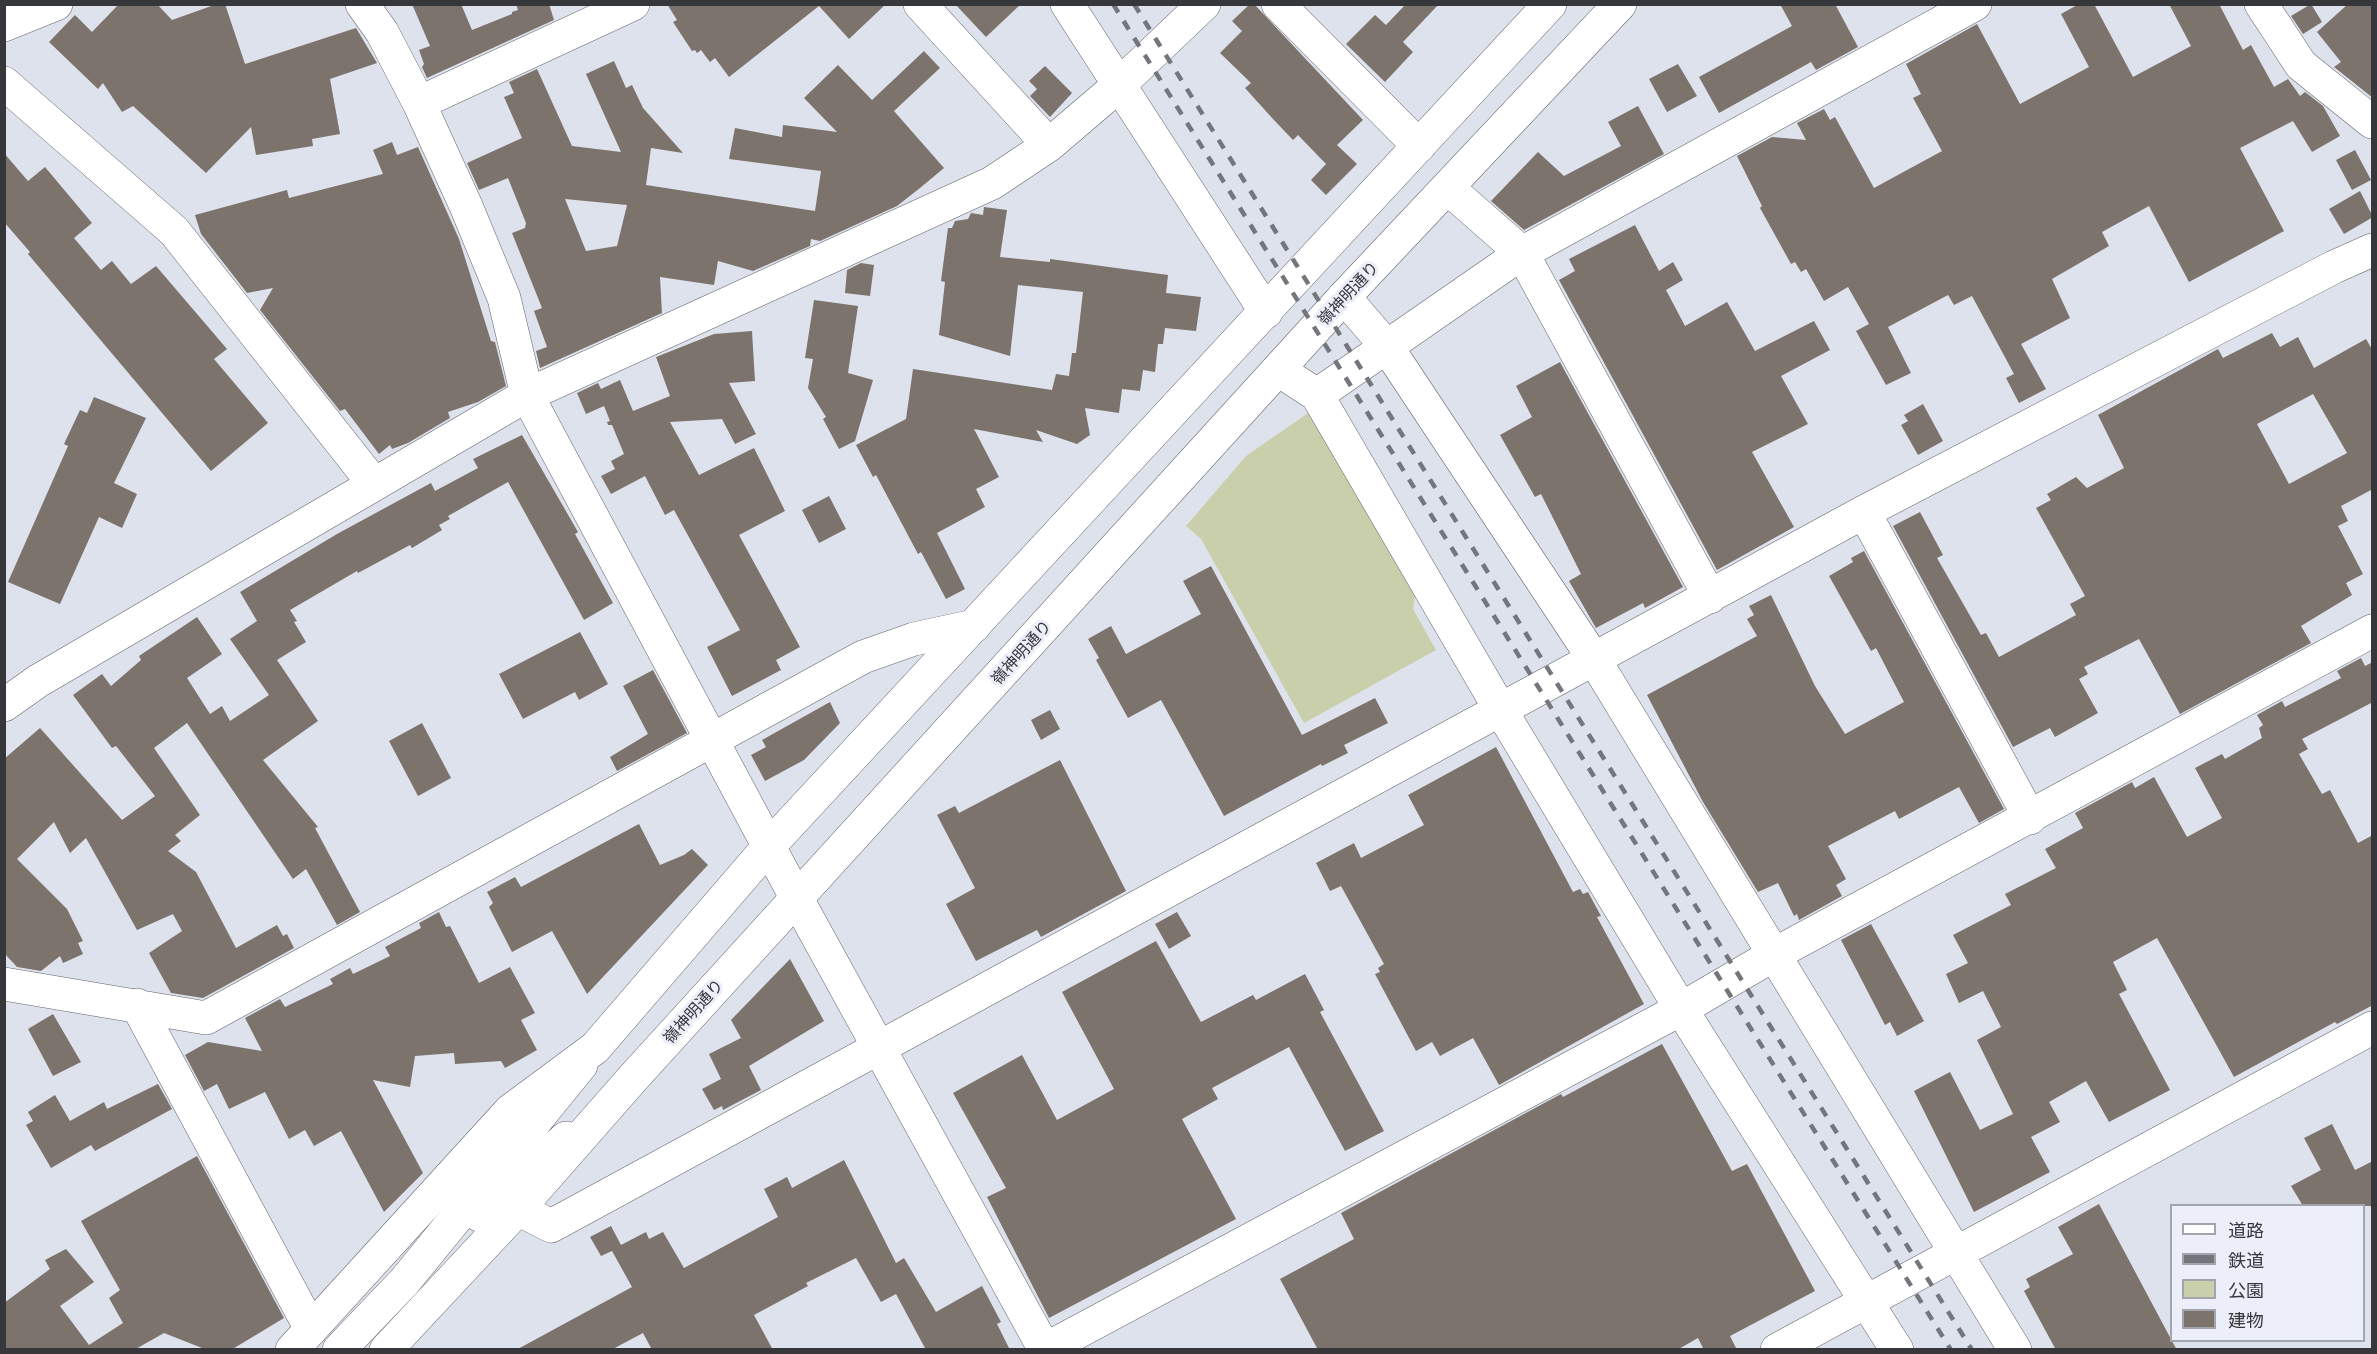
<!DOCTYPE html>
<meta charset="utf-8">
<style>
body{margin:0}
#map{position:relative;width:2377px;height:1354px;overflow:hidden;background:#dee2ec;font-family:"Libre Baskerville","Noto Sans JP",serif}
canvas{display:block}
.frame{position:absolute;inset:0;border:6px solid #35373b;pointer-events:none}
.legend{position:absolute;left:2170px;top:1204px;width:195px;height:138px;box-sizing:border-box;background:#eceffa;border:2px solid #a3a5ae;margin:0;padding:8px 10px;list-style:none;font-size:18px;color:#35373b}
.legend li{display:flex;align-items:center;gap:12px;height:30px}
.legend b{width:30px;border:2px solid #a3a5ae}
</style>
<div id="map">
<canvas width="2377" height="1354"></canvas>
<div class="frame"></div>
<ul class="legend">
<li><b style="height:8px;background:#fff"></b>道路</li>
<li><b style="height:8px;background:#73767c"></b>鉄道</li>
<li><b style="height:16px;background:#cacfab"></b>公園</li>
<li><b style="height:16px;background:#7c736c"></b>建物</li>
</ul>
</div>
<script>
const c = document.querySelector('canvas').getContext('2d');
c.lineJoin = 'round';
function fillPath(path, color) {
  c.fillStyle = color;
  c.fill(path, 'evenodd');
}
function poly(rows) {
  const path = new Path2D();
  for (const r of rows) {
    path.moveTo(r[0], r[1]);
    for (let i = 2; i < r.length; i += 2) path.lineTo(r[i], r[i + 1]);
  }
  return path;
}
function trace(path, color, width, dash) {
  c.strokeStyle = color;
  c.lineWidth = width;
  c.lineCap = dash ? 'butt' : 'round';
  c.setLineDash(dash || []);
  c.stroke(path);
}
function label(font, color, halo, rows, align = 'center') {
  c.font = font + ' "Libre Baskerville","Noto Sans JP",serif';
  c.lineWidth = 6;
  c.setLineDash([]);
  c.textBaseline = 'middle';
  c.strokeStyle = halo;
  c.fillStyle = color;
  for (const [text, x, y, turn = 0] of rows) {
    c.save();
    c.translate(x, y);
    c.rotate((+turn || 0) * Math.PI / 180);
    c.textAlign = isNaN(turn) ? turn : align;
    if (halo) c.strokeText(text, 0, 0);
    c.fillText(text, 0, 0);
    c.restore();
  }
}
const green = poly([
 [1311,411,1417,583,1413,609,1436,650,1304,723,1201,539,1186,526,1246,456]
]);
const building = poly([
 [119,4,157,4,172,20,217,4,225,4,245,64,356,28,377,63,330,79,340,134,312,139,313,146,256,155,251,127,206,173,133,106,122,112,103,83,98,89,49,42,75,15,92,32],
 [412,4,461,4,472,30,512,14,512,12,518,10,516,4,549,4,554,20,427,78,422,67,424,64,419,50,430,46],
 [667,4,886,4,849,39,819,6,729,77,715,58,710,62,701,50,697,53,695,50,692,51,673,22,677,20],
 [955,4,1021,4,986,37],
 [1250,4,1254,4,1363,120,1337,145,1357,164,1326,195,1311,180,1326,164,1298,135,1293,140,1273,119,1245,88,1251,83,1220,53,1242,31,1232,21],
 [1406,4,1439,4,1403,42,1413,52,1385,82,1346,44,1375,15,1386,25],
 [1780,4,1835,4,1858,47,1816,70,1811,62,1719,113,1699,77,1792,26],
 [2079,4,2094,4,2133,77,2191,46,2169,4,2219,4,2243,50,2251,45,2274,87,2288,79,2300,96,2305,92,2323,106,2340,136,2312,152,2293,121,2240,148,2284,231,2189,282,2149,206,2102,232,2109,246,2052,279,2070,318,2021,344,2046,389,2019,403,2006,378,2014,374,1972,296,1954,305,1948,295,1888,327,1911,373,1886,385,1856,331,1869,324,1848,287,1824,301,1806,269,1801,272,1795,262,1791,264,1760,208,1762,206,1737,156,1772,137,1806,140,1797,123,1824,109,1830,120,1835,117,1874,188,1942,151,1913,98,1921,94,1906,64,1977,24,2020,104,2089,67,2061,14],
 [2311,4,2322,22,2303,34,2291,16],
 [2348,4,2373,4,2373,98,2334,67,2341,62,2317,32],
 [924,51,940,68,894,111,944,168,920,188,897,206,820,241,811,239,810,246,753,271,718,261,714,285,660,277,662,313,540,368,536,351,547,347,534,311,542,308,512,233,525,228,526,223,508,178,479,190,467,163,522,138,504,97,514,93,509,82,537,69,572,146,621,152,586,74,614,61,626,88,632,85,643,108,683,153,651,148,646,185,815,211,821,171,729,159,735,128,782,137,783,125,837,132,804,98,838,65,872,100],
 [565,199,627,205,617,246,586,251],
 [1678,64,1697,96,1667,112,1649,79],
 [1045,66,1072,93,1050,117,1030,96,1037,89,1029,81],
 [1638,106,1664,154,1524,230,1491,201,1538,152,1564,176,1621,146,1608,122],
 [392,142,397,155,418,147,459,239,491,341,495,342,506,386,478,402,448,412,450,418,408,443,392,449,390,445,379,454,345,409,340,411,260,310,273,288,247,293,201,234,195,215,287,190,289,198,383,174,373,150],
 [2355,150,2371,180,2352,190,2336,160],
 [4,153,28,181,45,167,92,223,74,238,101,270,112,261,131,284,156,266,227,349,214,359,268,423,211,471,28,254,30,252,4,222],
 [2360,191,2373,217,2344,234,2329,209],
 [984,207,1007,210,1000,257,1050,262,1050,259,1168,275,1166,293,1201,297,1196,331,1165,328,1163,344,1158,344,1155,372,1143,370,1140,391,1122,389,1119,413,1085,408,1090,435,1077,444,1036,430,1043,442,974,429,999,477,976,489,985,507,937,533,965,589,946,599,921,552,918,554,876,475,873,477,856,445,906,419,913,369,1052,390,1056,374,1069,376,1072,353,1076,353,1083,292,1018,285,1010,356,939,335,945,282,941,281,948,228,952,228,955,221,968,219,971,213,983,215],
 [1635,225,1659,271,1673,262,1683,280,1666,290,1685,326,1727,302,1755,351,1814,321,1830,350,1781,376,1808,424,1752,452,1794,527,1717,570,1559,280,1575,271,1569,259],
 [861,263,874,265,870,296,845,293,847,270],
 [814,300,858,306,848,373,873,380,855,441,839,449,823,419,826,417,808,388,813,359,805,358],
 [752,331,755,381,729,383,756,434,735,444,722,419,670,422,699,475,754,448,785,511,739,535,800,647,776,660,781,670,732,696,707,647,740,630,674,510,665,515,645,476,611,494,601,476,615,469,611,461,624,454,612,425,608,425,607,422,610,421,604,406,586,414,577,393,598,383,601,389,620,380,633,411,670,396,656,357,714,334],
 [2272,333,2280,347,2298,337,2314,368,2366,339,2373,351,2373,489,2341,506,2348,521,2338,526,2363,574,2346,583,2352,595,2301,626,2311,643,2180,714,2139,639,2084,667,2088,674,2079,679,2098,713,2055,737,2050,728,2013,747,1893,526,1920,512,1943,555,1937,558,1981,635,1986,633,1999,657,2076,615,2070,604,2085,596,2036,508,2051,500,2047,494,2076,477,2087,488,2124,468,2098,415,2218,349,2223,358],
 [2313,394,2347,453,2289,484,2257,424],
 [1560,362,1683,587,1645,608,1643,603,1596,628,1569,581,1581,574,1541,494,1535,497,1500,435,1532,417,1516,386],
 [94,397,146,418,114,483,137,494,122,528,99,517,60,604,8,582,68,446,64,444,80,410,87,413],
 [1923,404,1943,441,1918,455,1901,425,1908,421,1904,415],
 [522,435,578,532,575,534,613,603,584,620,508,482,448,516,450,519,439,525,442,530,412,548,410,545,358,573,357,571,290,610,297,621,294,622,306,642,277,660,318,721,263,760,318,827,315,828,360,912,337,925,306,869,293,879,187,723,154,748,200,815,175,835,181,841,168,851,196,872,236,948,277,925,283,936,287,934,294,948,203,998,171,993,149,953,182,931,173,914,137,930,86,838,70,853,54,822,17,859,67,909,83,941,78,943,83,954,63,963,60,956,41,971,17,967,4,953,4,759,40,728,122,820,155,796,116,746,112,748,73,695,102,674,111,686,141,660,139,656,197,617,222,654,187,678,210,714,222,706,230,721,269,695,230,639,257,621,240,592,337,534,431,483,435,491,478,468,473,459],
 [829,496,846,529,819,543,802,510],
 [1864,551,2004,809,1979,823,1959,787,1899,819,1895,811,1828,846,1846,879,1836,885,1842,896,1799,920,1797,914,1794,916,1778,883,1758,892,1703,802,1647,695,1757,636,1747,619,1754,615,1749,606,1771,595,1815,686,1845,734,1904,702,1876,648,1871,651,1829,576,1853,562,1851,558],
 [1211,566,1302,735,1375,698,1388,723,1344,745,1348,753,1322,766,1321,764,1224,816,1161,700,1128,718,1096,660,1099,658,1088,639,1111,626,1126,654,1201,614,1183,581],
 [580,632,608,684,579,700,575,692,523,719,499,674],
 [2361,658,2365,666,2373,662,2373,702,2302,739,2308,749,2299,754,2322,794,2330,790,2358,843,2373,835,2373,1005,2337,1024,2335,1022,2234,1077,2157,938,2113,962,2127,990,2119,994,2170,1090,2109,1122,2086,1081,2049,1102,2060,1122,2031,1137,2050,1172,1974,1212,1914,1091,1950,1072,1980,1130,2013,1114,1977,1040,2001,1027,1983,991,1959,1003,1946,974,1968,963,1953,935,2011,905,2005,894,2056,868,2045,849,2083,828,2075,813,2132,782,2135,788,2154,777,2187,837,2222,818,2195,768,2222,754,2225,759,2262,738,2259,728,2263,725,2257,715,2282,701,2285,707,2341,678,2337,671],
 [653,670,687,733,617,771,610,757,648,734,623,686],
 [830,702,840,723,804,760,765,781,751,755,766,747,762,740],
 [1050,710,1060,729,1041,740,1031,720],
 [422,723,451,778,418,796,389,741],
 [1496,747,1573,892,1580,889,1583,894,1588,892,1601,916,1597,917,1644,1004,1499,1085,1473,1038,1440,1056,1432,1042,1416,1051,1375,974,1380,972,1378,968,1384,964,1341,886,1330,891,1316,863,1354,843,1361,858,1424,825,1408,795],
 [1060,760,1126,891,1041,937,1037,930,976,961,946,904,975,888,937,815,955,806,959,813],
 [639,824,660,865,684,855,692,849,708,865,587,994,552,931,512,952,489,907,493,903,487,892,515,877,521,887],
 [439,912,446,927,450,926,479,983,510,967,535,1013,521,1020,537,1050,505,1068,501,1061,455,1064,454,1053,415,1056,410,1087,373,1080,423,1173,384,1212,341,1131,314,1146,305,1130,289,1139,265,1092,229,1109,217,1084,204,1091,185,1055,208,1042,262,1051,245,1018,280,999,285,1007,333,984,330,979,350,968,353,974,390,956,385,947,421,928,419,923],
 [1177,912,1191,936,1169,949,1155,924],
 [1871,924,1924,1021,1897,1036,1890,1022,1885,1025,1841,940],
 [1156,941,1201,1022,1253,995,1256,1000,1305,974,1324,1010,1320,1012,1384,1131,1345,1151,1289,1047,1212,1088,1218,1099,1182,1119,1236,1219,1049,1318,987,1197,1006,1188,953,1093,1022,1055,1057,1120,1114,1089,1062,992],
 [790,959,824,1021,749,1066,761,1090,723,1110,722,1106,714,1110,702,1089,721,1079,709,1054,741,1038,731,1020],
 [53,1014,81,1062,53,1076,28,1029],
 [1662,1044,1732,1171,1747,1164,1815,1291,1730,1336,1737,1350,1704,1350,1698,1338,1677,1350,1318,1350,1280,1279,1354,1239,1341,1213,1561,1094,1563,1097],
 [158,1084,172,1109,95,1151,91,1145,51,1168,26,1125,33,1121,28,1112,55,1095,70,1121,104,1102,107,1109],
 [2332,1124,2355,1170,2373,1161,2373,1206,2303,1206,2291,1186,2321,1170,2304,1138],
 [197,1156,284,1318,231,1350,207,1350,164,1333,134,1350,4,1350,4,1303,50,1269,45,1260,66,1249,94,1282,60,1306,89,1345,123,1323,109,1298,120,1290,81,1221],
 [844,1160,896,1263,904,1258,936,1312,982,1286,1001,1322,997,1324,1010,1350,926,1350,896,1294,881,1302,856,1258,806,1283,808,1286,754,1315,773,1350,652,1350,643,1333,611,1350,516,1350,632,1287,612,1251,601,1256,590,1237,611,1226,621,1245,646,1232,649,1239,663,1232,684,1268,778,1217,764,1189,787,1177,792,1188],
 [2099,1204,2172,1341,2177,1350,2056,1350,2024,1291,2030,1287,2026,1279,2073,1254,2058,1227]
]);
const minor = poly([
 [362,4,382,32,419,103,466,206,504,298,527,395,797,899,1045,1350],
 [920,4,1049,145],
 [1067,4,1266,312],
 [1278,4,1419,146],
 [2261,4,2301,65,2372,122],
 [4,25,56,4],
 [4,83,174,231,374,484],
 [419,103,633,4],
 [1449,189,1522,253,1710,597],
 [1344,297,1387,347,1594,659,2015,1350],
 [1280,371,1317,395,1500,709,1681,1009,1897,1350],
 [1317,395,1522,253,1975,4],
 [1864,512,2030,818],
 [4,705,38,681,527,395,992,183,1049,145,1118,86,1204,4],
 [4,984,206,1018,863,657,914,639,974,626],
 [137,1005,311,1329],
 [518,1209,551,1226,1864,512,2334,267,2372,250],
 [479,1215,566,1138],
 [339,1350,404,1282,581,1065],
 [1044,1350,1681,1009,1775,954,2372,631],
 [1777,1350,2372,1028]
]);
const major = poly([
 [292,1350,510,1111,595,1048,770,845,1550,4],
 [386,1350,518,1209,633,1078,1344,297,1620,4]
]);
const rail = poly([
 [1113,4,1951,1350],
 [1134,4,1972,1350]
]);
const streetNames = [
 ["嶺神明通り",1349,294,-47],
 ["嶺神明通り",1022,653,-48],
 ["嶺神明通り",694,1012,-48]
];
fillPath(green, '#cacfab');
fillPath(building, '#7c736c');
trace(minor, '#62656e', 34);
trace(major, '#62656e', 34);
trace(minor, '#fff', 33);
trace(major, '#fff', 33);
trace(rail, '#73767c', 4.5, [10, 10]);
label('16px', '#35373b', '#eceffa', streetNames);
</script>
